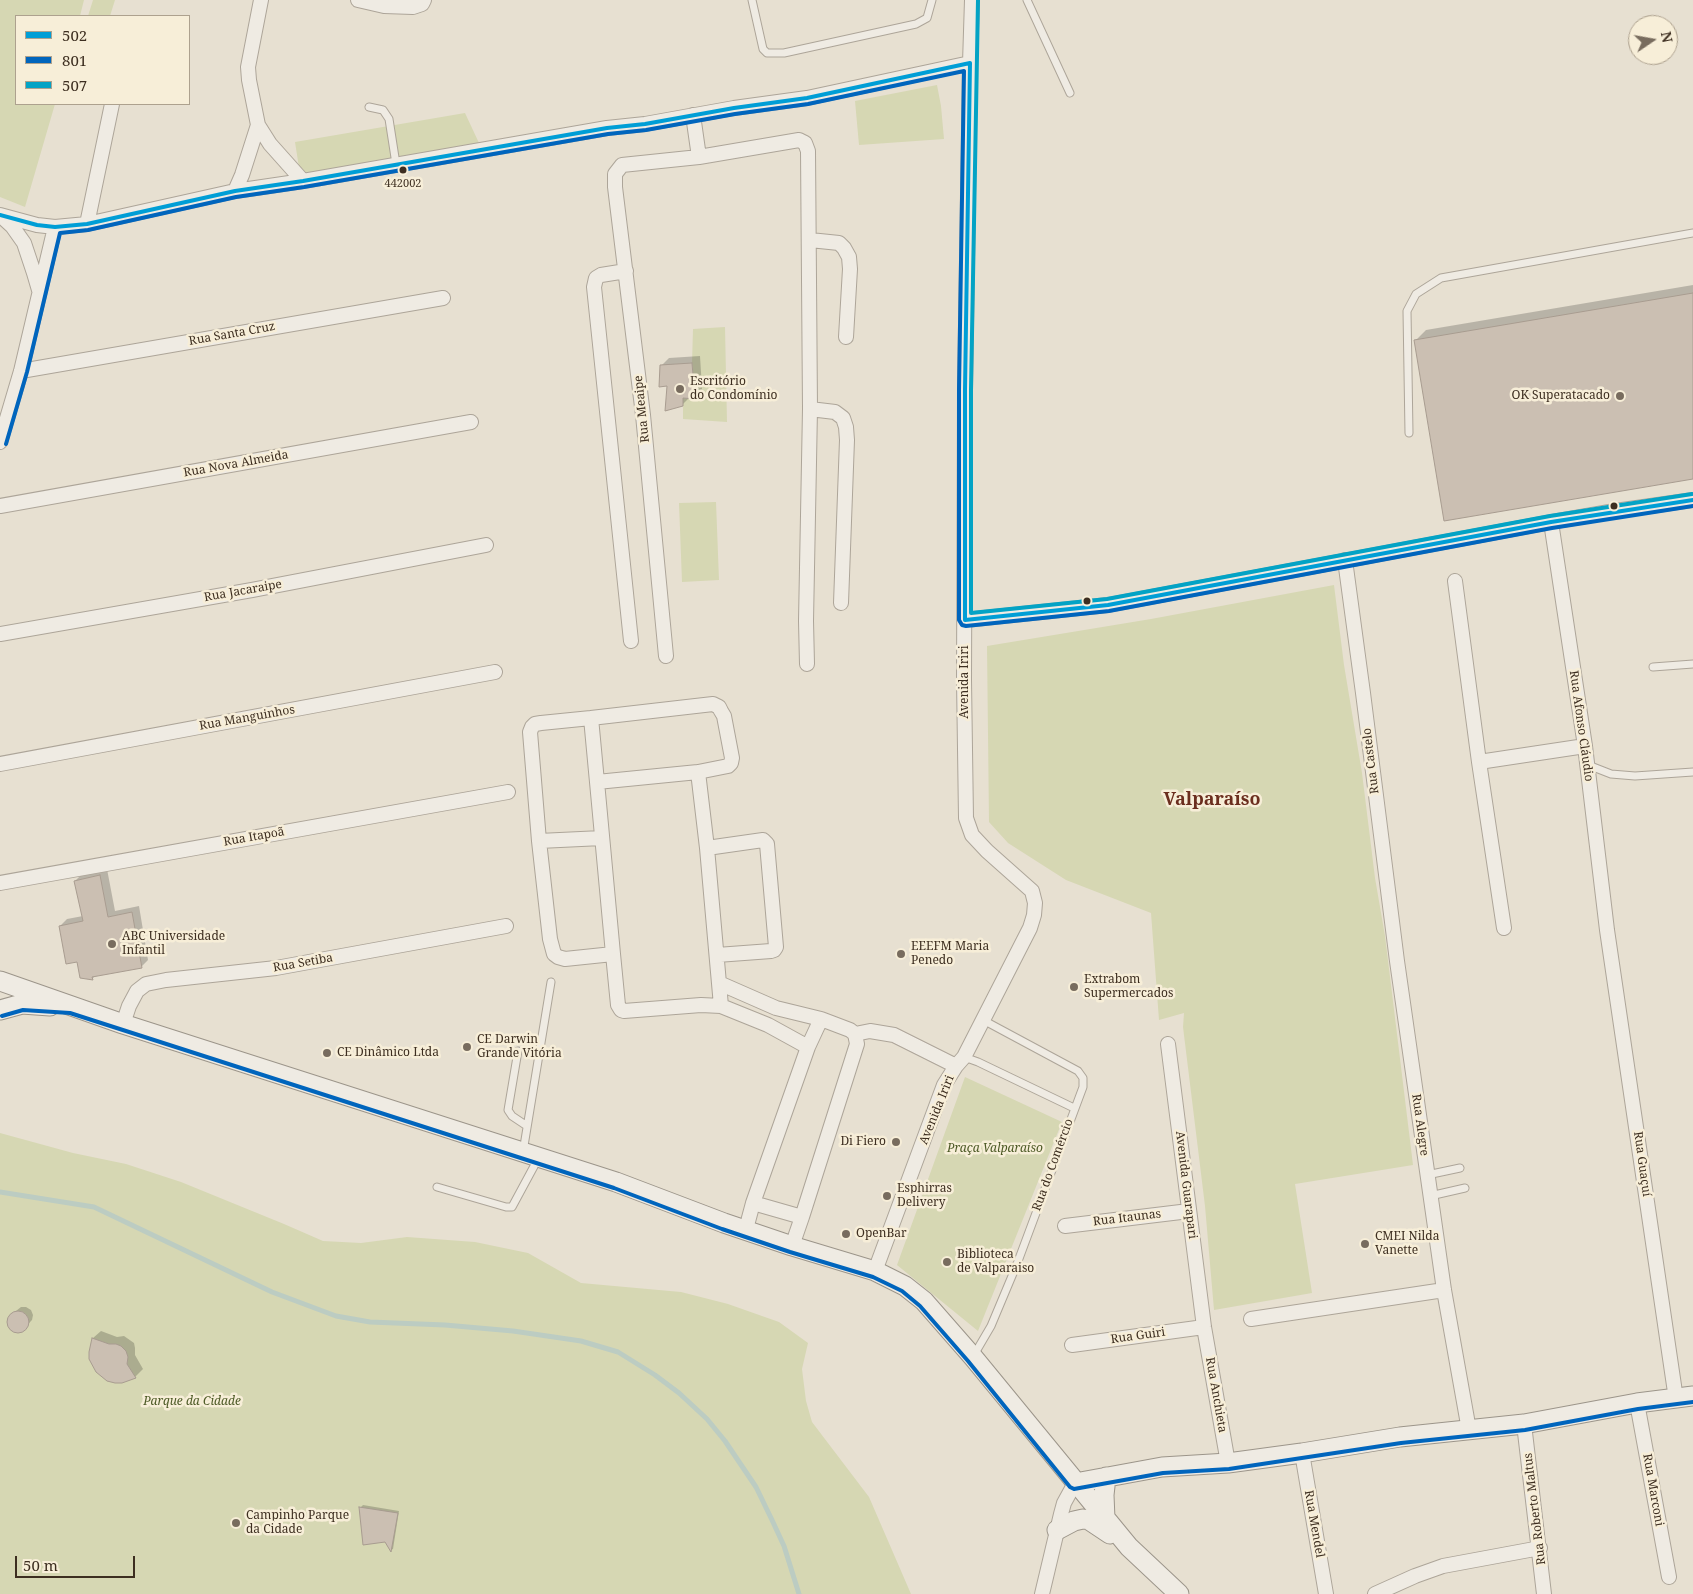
<!DOCTYPE html>
<meta charset="utf-8">
<style>
body{margin:0}
#map{position:relative;width:1693px;height:1594px;overflow:hidden;background:#e7e0d1;font-family:"Noto Serif",serif}
canvas{display:block}
.legend{position:absolute;left:15px;top:15px;width:175px;height:90px;box-sizing:border-box;background:#f7eed8;border:1px solid #ada18e;margin:0;padding:6px 9px;list-style:none;font-size:15px;color:#3d2e20}
.legend li{display:flex;align-items:center;gap:10px;height:25px}
.legend b{width:25px;border:1px solid #ada18e}
.north{position:absolute;left:1628px;top:15px;width:50px;height:50px;box-sizing:border-box;background:#f7eed8;border:1px solid #ada18e;border-radius:50%;rotate:78deg;font-size:14px;font-weight:700;line-height:20px;text-align:center;color:#3d2e20}
.north::after{content:'';display:block;margin:auto;width:18px;height:22px;background:#786c5e;clip-path:polygon(50% 0,100% 100%,50% 72%,0 100%)}
.scale{position:absolute;left:15px;top:1556px;width:120px;height:22px;box-sizing:border-box;border:2px solid #3d2e20;border-top:0;padding-left:6px;font-size:15px;line-height:18px;white-space:nowrap;color:#3d2e20;-webkit-text-stroke:4px #f7eed8;paint-order:stroke}
</style>
<div id="map">
<canvas width="1693" height="1594"></canvas>
<ul class="legend">
<li><b style="height:6px;background:#009ed6"></b>502</li>
<li><b style="height:6px;background:#0065bd"></b>801</li>
<li><b style="height:6px;background:#03a3c5"></b>507</li>
</ul>
<div class="north">N</div>
<div class="scale">50 m</div>
</div>
<script>
const c = document.querySelector('canvas').getContext('2d');
c.lineJoin = 'round';
function fillPath(path, color) {
  c.fillStyle = color;
  c.fill(path, 'evenodd');
}
function poly(rows) {
  const path = new Path2D();
  for (const r of rows) {
    if (r.length === 3) {
      path.moveTo(r[0] + r[2], r[1]);
      path.arc(r[0], r[1], r[2], 0, 2 * Math.PI);
      continue;
    }
    path.moveTo(r[0], r[1]);
    for (let i = 2; i < r.length; i += 2) path.lineTo(r[i], r[i + 1]);
  }
  return path;
}
function trace(path, color, width, dash) {
  c.strokeStyle = color;
  c.lineWidth = width;
  c.lineCap = dash ? 'butt' : 'round';
  c.setLineDash(dash || []);
  c.stroke(path);
}
function label(font, color, halo, rows, align = 'center') {
  c.font = font + ' "Noto Serif",serif';
  c.lineWidth = 5;
  c.setLineDash([]);
  c.textBaseline = 'middle';
  c.strokeStyle = halo;
  c.fillStyle = color;
  for (const [text, x, y, turn = 0] of rows) {
    c.save();
    c.translate(x, y);
    c.rotate((+turn || 0) * Math.PI / 180);
    c.textAlign = isNaN(turn) ? turn : align;
    if (halo) c.strokeText(text, 0, 0);
    c.fillText(text, 0, 0);
    c.restore();
  }
}
const green = poly([
 [0,0,84,0,80,16,16,16,16,104,55,104,25,207,0,197],
 [93,0,115,0,110,16,88,16],
 [937,85,941,106,944,139,859,145,855,101],
 [465,113,479,143,300,174,295,142],
 [725,327,727,422,683,419,683,398,694,399,692,363,693,329],
 [716,502,719,580,682,582,679,503],
 [1334,585,1344,665,1362,773,1375,878,1385,936,1413,1165,1295,1184,1312,1293,1214,1310,1205,1206,1183,1027,1184,1013,1159,1020,1151,913,1066,880,1008,843,989,822,987,646,1151,619],
 [965,1077,1062,1122,978,1331,897,1265],
 [0,1133,73,1153,126,1164,181,1182,284,1224,323,1241,361,1243,407,1237,475,1242,528,1253,581,1283,681,1292,728,1304,779,1322,808,1343,802,1369,806,1401,812,1422,869,1497,911,1594,0,1594]
]);
const shadow = poly([
 [1693,285,1693,478,1415,341,1426,330],
 [700,356,702,389,694,397,690,397,682,405,668,385,661,366,669,358],
 [107,869,115,911,139,906,148,960,142,966,96,975,93,978,81,977,78,960,60,926,67,919,83,916,75,881,82,874],
 [21,1307,26,1307,31,1310,33,1315,32,1320,22,1330,17,1331,12,1330,9,1325,8,1320,11,1315],
 [101,1331,117,1337,124,1336,134,1343,135,1348,135,1355,143,1369,135,1377,90,1352,93,1338],
 [363,1505,399,1511,393,1549,391,1550,385,1541,364,1544,361,1507]
]);
const stream = poly([
 [0,1192,94,1207,272,1292,336,1316,370,1322,445,1325,513,1331,581,1341,618,1352,655,1375,679,1393,707,1419,725,1441,756,1487,772,1520,784,1546,799,1594]
]);
const building = poly([
 [1693,293,1693,479,1444,521,1414,340,1693,293],
 [692,363,695,399,683,398,683,406,665,411,667,386,659,387,660,365,692,363],
 [100,875,108,917,132,912,142,968,92,977,93,980,80,978,77,962,66,964,59,926,83,921,74,881,100,875],
 [18,1322,11],
 [92,1338,109,1344,116,1344,121,1346,126,1351,128,1357,127,1364,136,1378,122,1383,115,1383,107,1381,96,1372,89,1359,89,1352,92,1338],
 [359,1507,398,1513,391,1552,385,1542,363,1545,359,1507]
]);
const lane = poly([
 [752,0,763,49,767,53,784,53,916,24,927,18,932,0],
 [1027,0,1070,93],
 [369,107,383,110,389,119,396,164],
 [1409,433,1407,311,1416,294,1441,278,1693,233],
 [1653,667,1693,664],
 [1588,765,1611,774,1635,776,1693,772],
 [518,1051,508,1110,512,1116,527,1126],
 [964,1057,978,1062,1074,1108],
 [523,1152,551,982],
 [1427,1175,1460,1168],
 [437,1187,506,1207,512,1207,539,1157],
 [1430,1196,1465,1188],
 [974,1355,991,1326,1017,1264,1083,1087,1083,1078,1078,1071,983,1020]
]);
const street = poly([
 [261,0,248,67,249,80,258,125,270,144,303,181],
 [358,0,384,6,413,7,422,4,424,0],
 [693,115,699,157],
 [235,191,242,175,258,125],
 [0,215,37,225,55,227,87,224,235,191,303,181,607,128,645,124,734,108,807,98,970,63],
 [1,216,12,226,24,243,34,273,39,290],
 [87,224,112,104],
 [810,240,839,243,844,248,849,257,850,269,846,337],
 [626,271,601,275,596,278,594,287,631,641],
 [21,371,443,298],
 [810,409,835,412,843,418,846,427,847,440,841,603],
 [0,442,21,371,55,227],
 [0,506,471,422],
 [1551,522,1585,746,1607,930,1676,1399],
 [1345,560,1363,693,1397,961,1444,1290,1469,1430],
 [1455,581,1479,762,1504,928],
 [965,620,1108,605,1551,522,1615,511,1693,500],
 [0,634,252,590,486,545],
 [666,656,643,415,615,187,615,174,622,165,699,157,799,140,805,143,808,151,810,409,806,621,807,664],
 [591,718,541,723,535,724,532,727,530,732,539,841,550,939,554,954,558,957,565,959,613,954],
 [1479,762,1585,746],
 [0,764,495,672],
 [698,772,707,848,721,1006,768,1025,808,1047],
 [597,782,698,772,728,766,731,763,732,758,724,716,721,711,719,707,713,704,591,718,597,782,613,954,618,1005,621,1010,624,1011,701,1005,721,1006],
 [539,841,602,838],
 [707,848,763,840,767,844,776,947,774,950,771,951,717,955],
 [0,883,508,792],
 [719,983,776,1008,821,1019,850,1030,855,1034,857,1044,802,1217,753,1203,808,1047,821,1019],
 [123,1024,129,1006,137,991,146,984,166,980,276,968,506,926],
 [855,1034,870,1031,894,1035,956,1066],
 [1168,1044,1204,1327,1228,1463],
 [1065,1226,1189,1211],
 [746,1229,753,1203],
 [792,1246,802,1217],
 [875,1271,944,1085,956,1066,964,1057,1030,928,1034,915,1035,903,1032,891,987,851,972,835,966,818,964,680,965,390,970,63,972,0],
 [1251,1319,1444,1290],
 [1072,1345,1204,1327],
 [1637,1403,1669,1577],
 [1524,1424,1544,1594],
 [1302,1453,1326,1594],
 [1042,1594,1061,1514,1064,1503,1075,1483],
 [1375,1594,1415,1576,1443,1566,1540,1548]
]);
const secondary = poly([
 [0,981,123,1024,616,1182,724,1223,792,1246,875,1271,905,1286,924,1301,973,1357,1129,1547,1179,1594],
 [0,1010,22,1004,50,1006],
 [1075,1483,1162,1467,1228,1463,1302,1453,1400,1437,1524,1424,1637,1403,1693,1396],
 [1105,1519,1104,1495,1106,1477],
 [1057,1530,1074,1521,1083,1519,1089,1520,1110,1534]
]);
const bus1 = poly([
 [0,215,37,225,55,227,87,224,235,191,303,181,607,128,645,124,734,108,807,98,970,63],
 [965,620,1108,605,1551,522,1693,500],
 [965,620,965,390,970,63]
]);
const bus2 = poly([
 [6,444,27,372,60,233,88,230,236,197,304,187,608,134,646,130,735,114,808,104,964,71,959,390,959,620,962,625,966,626,1109,611,1552,528,1693,506],
 [2,1016,23,1010,70,1013,614,1188,722,1229,790,1252,873,1277,902,1291,920,1306,968,1361,1070,1487,1074,1489,1163,1473,1229,1469,1401,1443,1525,1430,1638,1409,1693,1402]
]);
const bus3 = poly([
 [978,0,971,390,971,613,1107,599,1550,516,1692,494]
]);
const markers = [
 [403,170,4.5,"#3d2e20"],
 [680,389,5,"#786c5e"],
 [1620,396,5,"#786c5e"],
 [1614,506,4.5,"#3d2e20"],
 [1087,601,4.5,"#3d2e20"],
 [112,944,5,"#786c5e"],
 [901,954,5,"#786c5e"],
 [1074,987,5,"#786c5e"],
 [467,1047,5,"#786c5e"],
 [327,1053,5,"#786c5e"],
 [896,1142,5,"#786c5e"],
 [887,1196,5,"#786c5e"],
 [846,1234,5,"#786c5e"],
 [1365,1244,5,"#786c5e"],
 [947,1262,5,"#786c5e"],
 [236,1523,5,"#786c5e"]
];
const busNames = [
 ["442002",403,184]
];
const streetNames = [
 ["Rua Santa Cruz",232,334,-10],
 ["Rua Meaipe",642,409,-96],
 ["Rua Nova Almeida",236,464,-10],
 ["Rua Jacaraipe",243,591,-10],
 ["Avenida Iriri",965,682,-90],
 ["Rua Manguinhos",247,718,-10],
 ["Rua Afonso Cláudio",1581,726,82],
 ["Rua Castelo",1371,761,-97],
 ["Rua Itapoã",254,837,-10],
 ["Rua Setiba",303,963,-10],
 ["Avenida Iriri",937,1110,-68],
 ["Rua Alegre",1420,1125,82],
 ["Rua Guaçuí",1642,1164,82],
 ["Rua do Comércio",1053,1165,-70],
 ["Avenida Guarapari",1186,1185,83],
 ["Rua Itaunas",1127,1218,-7],
 ["Rua Guiri",1138,1336,-8],
 ["Rua Anchieta",1216,1395,80],
 ["Rua Marconi",1653,1490,80],
 ["Rua Roberto Maltus",1535,1509,-97],
 ["Rua Mendel",1314,1524,80]
];
const poiNames = [
 ["Escritório",690,382],
 ["do Condomínio",690,396],
 ["OK Superatacado",1610,396,"right"],
 ["ABC Universidade",122,937],
 ["Infantil",122,951],
 ["EEEFM Maria",911,947],
 ["Penedo",911,961],
 ["Extrabom",1084,980],
 ["Supermercados",1084,994],
 ["CE Darwin",477,1040],
 ["Grande Vitória",477,1054],
 ["CE Dinâmico Ltda",337,1053],
 ["Di Fiero",886,1142,"right"],
 ["Esphirras",897,1189],
 ["Delivery",897,1203],
 ["OpenBar",856,1234],
 ["CMEI Nilda",1375,1237],
 ["Vanette",1375,1251],
 ["Biblioteca",957,1255],
 ["de Valparaiso",957,1269],
 ["Campinho Parque",246,1516],
 ["da Cidade",246,1530]
];
const parkNames = [
 ["Praça Valparaíso",995,1149],
 ["Parque da Cidade",192,1402]
];
const districtNames = [
 ["Valparaíso",1212,800]
];
fillPath(green, '#d6d7b3');
fillPath(shadow, '#0003');
trace(stream, '#bcccc2', 5);
fillPath(building, '#cbbfb2');
trace(building, '#a89c90', 1);
trace(lane, '#ada599', 9);
trace(street, '#ada599', 16);
trace(secondary, '#9c958a', 21);
trace(lane, '#efebe3', 7);
trace(street, '#efebe3', 14);
trace(secondary, '#efebe3', 19);
trace(bus1, '#009ed6', 4);
trace(bus2, '#0065bd', 4);
trace(bus3, '#03a3c5', 4);
for (const [x, y, r, color] of markers) {
  const dot = new Path2D();
  dot.arc(x, y, r, 0, 2 * Math.PI);
  c.fillStyle = color;
  c.fill(dot);
  trace(dot, '#f7eed8', 2);
}
label('11px', '#3d2e20', '#f7eed8', busNames);
label('12px', '#3d2e20', '#f7eed8', streetNames);
label('12px', '#3d2e20', '#f7eed8', poiNames, 'left');
label('italic 12px', '#4d5a26', '#f7eed8', parkNames);
label('bold 18px', '#6b2e1e', '#f7eed8', districtNames);
</script>
